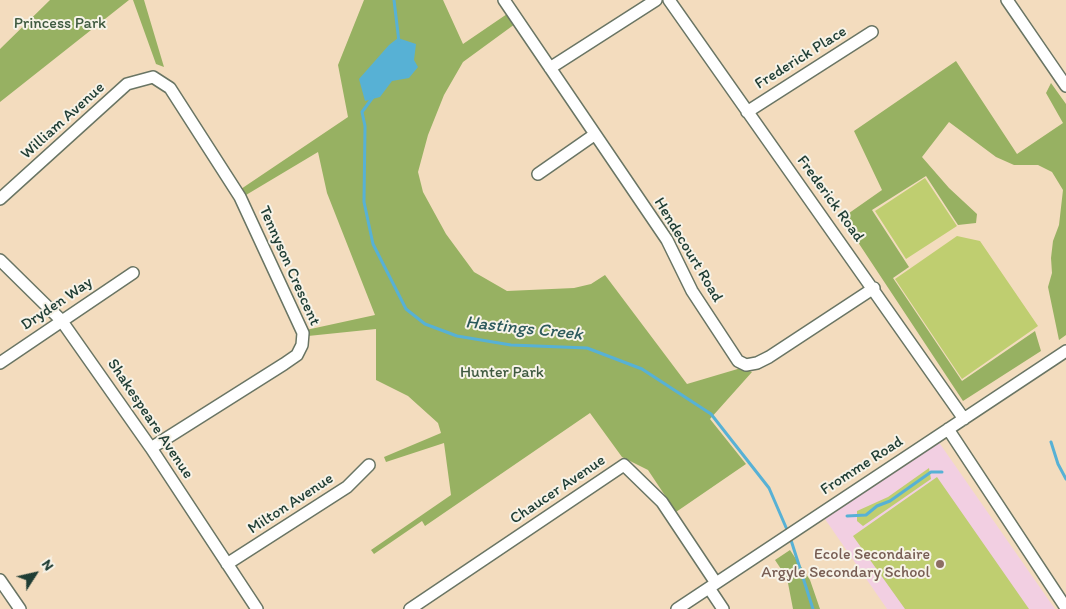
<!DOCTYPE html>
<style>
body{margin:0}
#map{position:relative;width:1066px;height:609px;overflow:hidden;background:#f3dcbe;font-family:Itim,sans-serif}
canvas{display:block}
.north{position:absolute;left:10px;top:549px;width:50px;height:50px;-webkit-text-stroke:4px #f7f3e8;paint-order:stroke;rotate:55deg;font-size:14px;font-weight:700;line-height:20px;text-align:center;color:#1f3d34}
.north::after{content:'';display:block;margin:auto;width:18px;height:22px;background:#1f3d34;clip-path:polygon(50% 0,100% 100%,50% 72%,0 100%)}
</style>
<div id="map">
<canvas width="1066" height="609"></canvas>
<div class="north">N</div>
</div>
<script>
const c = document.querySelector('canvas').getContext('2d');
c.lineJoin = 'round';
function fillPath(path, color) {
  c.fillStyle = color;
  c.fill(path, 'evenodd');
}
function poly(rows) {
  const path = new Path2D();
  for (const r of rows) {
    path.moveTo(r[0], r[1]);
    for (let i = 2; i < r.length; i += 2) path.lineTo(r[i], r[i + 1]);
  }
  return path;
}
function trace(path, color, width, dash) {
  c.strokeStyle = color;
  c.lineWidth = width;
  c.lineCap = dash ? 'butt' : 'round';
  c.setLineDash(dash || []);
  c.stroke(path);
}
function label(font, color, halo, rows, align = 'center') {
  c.font = font + ' Itim,sans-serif';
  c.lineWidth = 4;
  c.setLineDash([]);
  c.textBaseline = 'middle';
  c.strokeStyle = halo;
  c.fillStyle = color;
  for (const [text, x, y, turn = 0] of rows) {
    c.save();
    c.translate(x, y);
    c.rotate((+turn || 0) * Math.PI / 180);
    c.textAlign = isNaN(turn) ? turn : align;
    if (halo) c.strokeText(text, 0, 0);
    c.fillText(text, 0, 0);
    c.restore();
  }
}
const built = poly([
 [938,441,1055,609,887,609,825,519]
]);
const green = poly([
 [925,178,957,226,906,259,875,211],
 [957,236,980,241,1038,326,962,379,895,279],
 [929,468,931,479,863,526,857,521,857,511,888,497],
 [937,477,1029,609,905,609,853,536]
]);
const forest = poly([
 [50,0,129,0,0,102,0,49],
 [133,0,144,0,164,67,156,64],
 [364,0,443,0,463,44,507,14,515,24,463,62,444,95,428,135,418,172,423,192,446,234,474,272,507,291,574,288,591,284,605,275,687,384,741,368,752,372,710,419,746,464,676,512,648,470,622,457,590,413,425,526,422,521,374,554,371,550,451,495,444,443,386,462,384,457,441,433,438,423,408,396,376,380,376,329,308,336,306,330,375,315,327,193,318,152,246,195,241,189,348,117,338,65],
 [956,61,1017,154,1063,123,1046,93,1051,83,1066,104,1066,335,1059,340,1048,287,1052,273,1051,258,1053,241,1059,225,1063,190,1052,172,1038,165,1014,165,996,157,949,122,922,157,949,188,977,214,976,223,958,225,926,176,872,210,909,267,893,278,962,381,1035,331,1041,351,963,401,842,218,882,190,854,131],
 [790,550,810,580,820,609,793,609,787,578,775,560]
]);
const water = poly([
 [398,38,416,44,414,60,418,67,409,78,392,81,380,97,365,101,359,79,389,45]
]);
const stream = poly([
 [394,0,399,42],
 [373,97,362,112,365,126,364,202,373,244,406,309,425,324,457,336,511,345,587,348,642,369,711,414,769,488,788,532],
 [1051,442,1058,464,1066,479],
 [847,516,866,515,877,506,890,501,931,472,942,472],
 [790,537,813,609]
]);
const minor = poly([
 [504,0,667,240,692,291,738,361,746,365,757,363,769,357,874,288],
 [669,0,964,419],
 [1007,0,1066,86],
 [550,68,656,0],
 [747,112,872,32],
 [538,174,594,135],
 [0,199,127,84,153,77,170,88,240,197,303,333,302,345,297,355,284,364,151,448],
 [0,260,61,320,151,448,257,609],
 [0,363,133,273],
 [948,429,1066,608],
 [227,564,347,487,369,465],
 [0,580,20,609],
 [709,588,723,609],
 [410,609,624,465,662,502,716,583],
 [677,609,1066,351]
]);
const markers = [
 [940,564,5,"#8d6e63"]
];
const parkNames = [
 ["Princess Park",60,24],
 ["Hunter Park",502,373]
];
const streetNames = [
 ["Frederick Place",801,58,-32],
 ["William Avenue",63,121,-42],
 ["Frederick Road",830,199,54],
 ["Hendecourt Road",688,250,59],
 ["Tennyson Crescent",289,266,66],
 ["Dryden Way",57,304,-34],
 ["Shakespeare Avenue",150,419,56],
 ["Fromme Road",862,466,-33],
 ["Chaucer Avenue",558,490,-34],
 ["Milton Avenue",291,504,-33]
];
const educationNames = [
 ["Ecole Secondaire",930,555],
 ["Argyle Secondary School",930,573]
];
const waterNames = [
 ["Hastings Creek",524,329,6]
];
fillPath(built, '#f2cfe2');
fillPath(green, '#bfce70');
fillPath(forest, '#97b162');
fillPath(water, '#57b1d5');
trace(stream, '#57b1d5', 3);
trace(minor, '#697564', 14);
trace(minor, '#fff', 11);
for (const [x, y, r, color] of markers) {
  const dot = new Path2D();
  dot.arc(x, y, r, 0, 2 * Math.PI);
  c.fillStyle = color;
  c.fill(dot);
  trace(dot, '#f7f3e8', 2);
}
label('16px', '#3f5a40', '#f7f3e8', parkNames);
label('16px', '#1f3d34', '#f7f3e8', streetNames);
label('16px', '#785e54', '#f7f3e8', educationNames, 'right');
label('italic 18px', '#2d5a5c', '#f7f3e8', waterNames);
</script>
